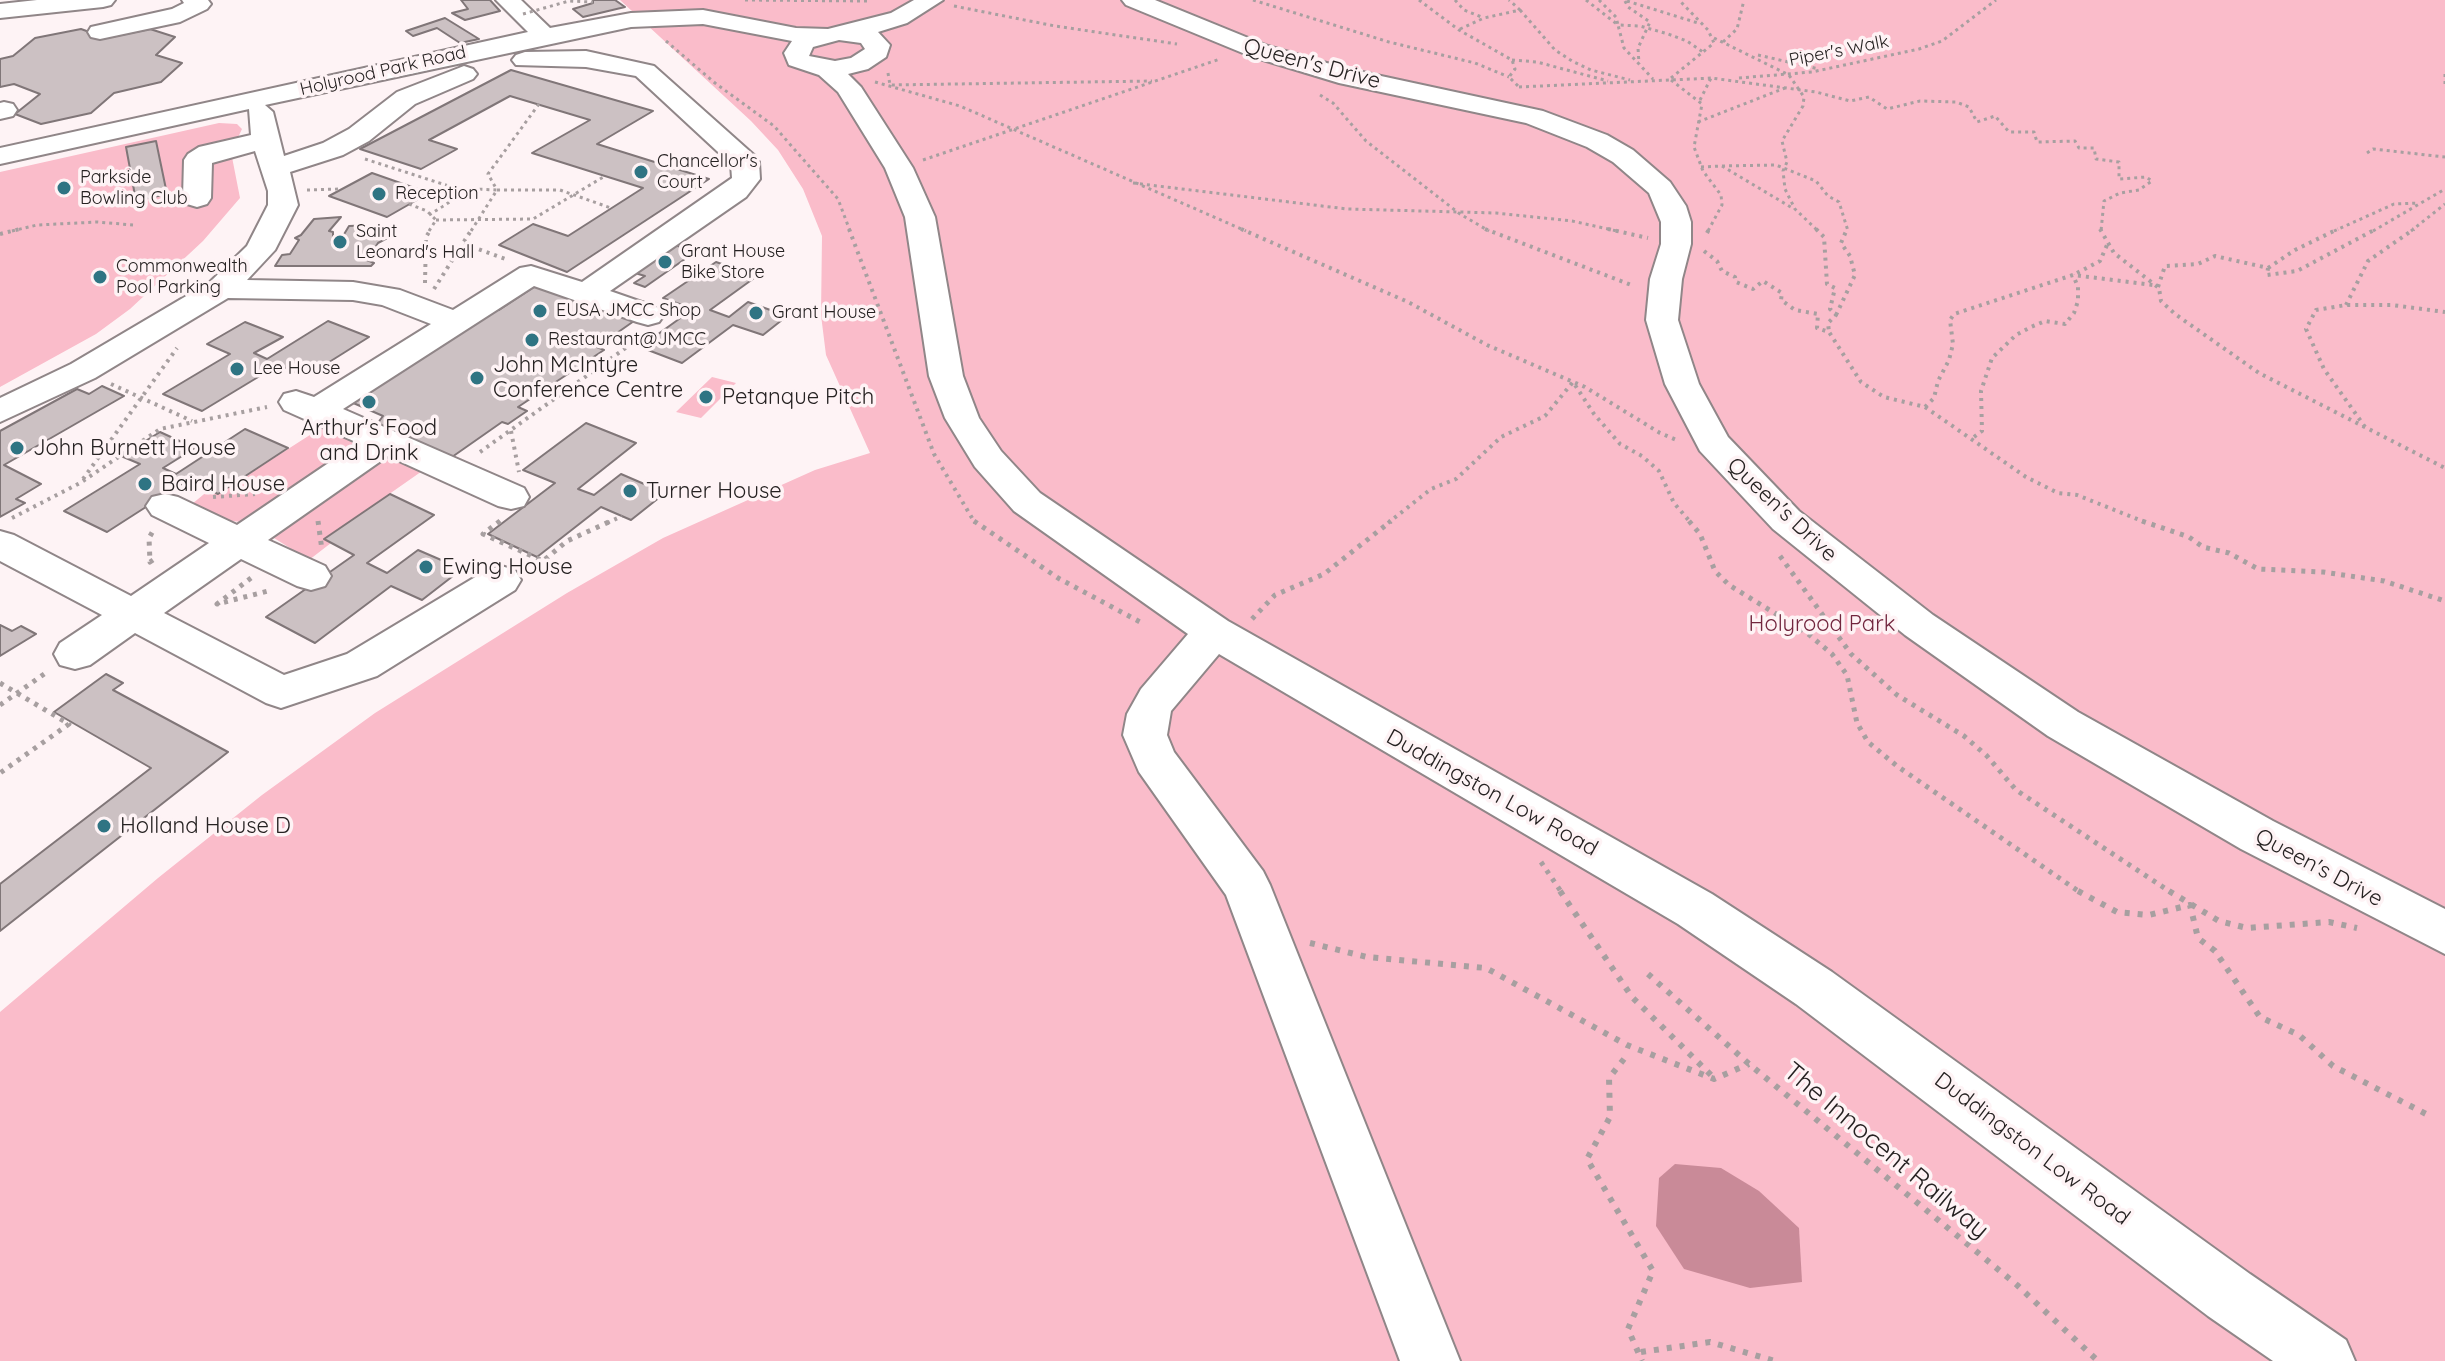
<!DOCTYPE html>
<style>
body{margin:0}
canvas{display:block;background:#fef3f5}
</style>
<canvas width="2445" height="1361"></canvas>
<script>
const c = document.querySelector('canvas').getContext('2d');
c.lineJoin = 'round';
function fillPath(path, color) {
  c.fillStyle = color;
  c.fill(path, 'evenodd');
}
function poly(rows) {
  const path = new Path2D();
  for (const r of rows) {
    path.moveTo(r[0], r[1]);
    for (let i = 2; i < r.length; i += 2) path.lineTo(r[i], r[i + 1]);
  }
  return path;
}
function trace(path, color, width, dash) {
  c.strokeStyle = color;
  c.lineWidth = width;
  c.lineCap = dash ? 'butt' : 'round';
  c.setLineDash(dash || []);
  c.stroke(path);
}
function label(font, color, halo, rows, align = 'center') {
  c.font = font + ' Quicksand,sans-serif';
  c.lineWidth = 7;
  c.setLineDash([]);
  c.textBaseline = 'middle';
  c.strokeStyle = halo;
  c.fillStyle = color;
  for (const [text, x, y, turn = 0] of rows) {
    c.save();
    c.translate(x, y);
    c.rotate((+turn || 0) * Math.PI / 180);
    c.textAlign = isNaN(turn) ? turn : align;
    if (halo) c.strokeText(text, 0, 0);
    c.fillText(text, 0, 0);
    c.restore();
  }
}
const green = poly([
 [620,0,2445,0,2445,1361,0,1361,0,1012,158,878,262,795,375,713,567,593,663,538,815,470,870,453,826,355,821,315,822,236,803,189,778,150,751,121],
 [219,123,237,124,242,129,231,152,240,198,203,241,130,309,96,334,0,387,0,172],
 [712,377,736,383,701,418,676,412],
 [327,424,363,445,242,522,231,521,192,504,209,490,218,494],
 [384,455,400,457,425,469,325,539,331,543,309,560,274,538,271,532]
]);
const water = poly([
 [1675,1164,1721,1168,1759,1191,1799,1228,1802,1282,1750,1288,1684,1269,1656,1226,1659,1178]
]);
const building = poly([
 [461,0,490,0,500,11,465,20,452,13,468,9,461,0],
 [593,0,615,0,625,7,583,17,573,9,593,3,593,0],
 [445,18,479,39,460,43,437,28,413,36,406,31,445,18],
 [81,29,106,38,150,29,175,37,156,55,182,63,161,82,114,93,91,113,41,124,15,114,40,94,14,84,0,87,0,59,13,56,35,38,81,29],
 [511,70,653,111,597,144,709,179,567,272,499,245,533,224,568,236,643,188,532,153,590,120,510,96,429,140,457,149,421,169,360,149,511,70],
 [156,141,167,194,136,201,126,147,156,141],
 [372,173,429,193,387,217,329,196,372,173],
 [341,217,329,231,333,232,333,236,343,236,349,226,373,225,367,232,387,232,391,236,378,243,367,260,374,263,371,266,275,266,282,255,290,254,299,240,295,238,301,235,314,219,341,217],
 [675,245,695,252,645,287,634,283,645,276,635,273,675,245],
 [716,262,757,276,710,310,729,317,748,302,787,316,763,335,733,325,682,363,640,347,693,309,663,298,716,262],
 [537,285,634,321,597,347,604,350,518,407,527,411,508,424,502,422,452,457,377,424,383,416,351,402,493,307,499,310,537,285],
 [328,321,369,337,307,376,278,365,202,411,163,394,230,354,207,344,245,322,283,337,254,353,267,359,328,321],
 [102,386,124,396,4,465,41,484,16,499,25,503,0,517,0,431,77,389,89,394,102,386],
 [586,423,636,443,578,489,594,495,621,474,665,493,631,520,601,507,537,557,488,534,555,483,523,470,586,423],
 [245,429,288,448,218,494,188,480,107,532,64,511,140,464,121,456,160,432,195,448,163,468,176,474,245,429],
 [390,494,434,515,367,563,387,573,418,550,462,569,422,600,391,586,315,643,266,617,354,555,324,539,390,494],
 [0,625,12,631,21,626,36,634,0,656,0,625],
 [106,674,123,683,113,690,228,752,0,931,0,884,151,768,54,712,106,674]
]);
const pathFar3 = poly([
 [745,0,867,1],
 [1253,0,1389,42,1475,63,1509,77],
 [1419,0,1459,30,1512,60,1515,69,1509,77,1519,87],
 [1455,0,1464,10,1484,18],
 [1586,0,1618,25,1624,48,1653,79],
 [1599,0,1616,17,1618,25,1640,26,1668,34,1687,41,1703,52],
 [1625,1,1628,7,1650,22,1638,48,1639,64],
 [1627,1,1698,23],
 [954,6,1055,26,1177,44],
 [1520,10,1555,50,1572,61,1591,70,1630,80],
 [1460,29,1484,18,1520,10,1509,0],
 [1714,38,1789,75,1804,97,1803,106,1782,141,1787,162,1783,171,1785,189,1795,209,1818,231],
 [666,41,715,83,774,126,838,199,850,231],
 [1723,42,1737,29,1744,0],
 [1758,55,1819,69],
 [1512,60,1537,62,1608,81],
 [888,73,890,85,1152,81],
 [2445,74,2445,84],
 [1671,78,1714,43,1708,30,1679,0],
 [1739,78,1812,72,1919,49,1942,41,1996,0],
 [1671,80,1702,104,1694,147,1703,171,1721,195,1722,205,1708,231],
 [875,82,960,106,1246,231],
 [1519,87,1713,78],
 [1320,95,1333,103,1366,141,1460,214,1489,231],
 [1700,100,1711,78,1816,92,1850,101,1869,97,1887,109,1920,101,1956,102,1969,107,1977,122,1995,116,2009,132,2034,132,2037,142,2075,141,2079,148,2094,148,2096,159,2119,162,2119,179,2146,177,2152,181,2139,190,2120,193,2104,201,2101,231],
 [539,104,488,174,497,190,560,190,611,208],
 [1698,122,1785,88],
 [2367,153,2373,149,2445,157],
 [365,159,455,188,497,190,471,231],
 [923,160,1220,59],
 [1722,166,1776,165,1816,181,1828,196,1839,202,1848,231],
 [1701,167,1722,166,1794,209],
 [1133,183,1347,209,1496,213,1572,221,1617,231],
 [307,190,339,189],
 [409,204,427,211,436,220,429,231],
 [429,215,467,191],
 [436,220,533,219,605,176],
 [12,231,37,225,97,222,133,225],
 [2334,231,2394,204,2419,203],
 [2373,231,2445,189],
 [2411,231,2445,204]
]);
const pathFar2 = poly([
 [849,229,934,454,975,523],
 [1241,229,1408,302,1487,345,1585,387,1660,433,1679,441],
 [1485,229,1634,286],
 [1608,229,1648,238],
 [1816,229,1824,237,1827,284,1835,288,1830,309,1836,315,1828,323,1829,332],
 [2100,229,2114,253,2159,288,2161,301,2175,314,2259,373,2445,468],
 [1707,233,1709,229],
 [0,234,20,229],
 [464,244,508,260],
 [1704,251,1717,261,1722,271,1735,277,1736,282,1753,289,1763,281,1782,293,1781,300,1795,310,1818,314,1817,328,1829,332,1861,382,1884,397,1925,407,1934,398,1938,381,1949,360,1953,344,1950,320,1954,314,2073,275,2153,285],
 [2268,268,2295,250,2338,229],
 [2077,273,2100,261,2107,245],
 [425,283,426,237,431,229],
 [2158,287,2165,266,2198,264,2215,256,2268,268,2267,275,2297,271,2376,229],
 [434,289,472,229],
 [2346,305,2368,261,2414,229],
 [1836,315,1855,275,1850,256,1841,243,1847,229],
 [111,384,192,421],
 [1925,407,2026,477,2058,493,2077,495,2147,523],
 [2365,427,2324,369,2306,329,2316,310,2346,305,2392,305,2445,312],
 [511,431,519,472],
 [1974,437,1982,431,1981,391,1992,358,2016,335,2031,327,2045,321,2065,324,2074,313,2078,301,2078,287,2073,275],
 [480,452,641,337],
 [83,479,177,348],
 [213,497,255,494],
 [12,518,80,483,160,429,267,407],
 [498,523,500,521],
 [607,523,622,516],
 [1388,523,1431,489,1456,479,1501,437,1545,416,1573,382,1594,414,1620,444,1642,456,1659,471,1674,503,1691,523]
]);
const pathFar1 = poly([
 [318,521,322,550],
 [500,521,483,534,543,561,567,541,611,521],
 [974,521,1058,578,1142,623],
 [1689,521,1700,534,1715,571,1729,585,1807,633,1832,654,1847,675,1857,723,1868,742,1897,766,2081,893],
 [2142,521,2189,537,2203,547,2229,553,2258,569,2323,572,2384,581,2445,601],
 [1780,556,1851,654,1897,695,1964,736,1987,756,2016,790,2172,893],
 [153,560,150,562,149,538,154,529],
 [251,578,217,604,272,590],
 [1252,619,1275,595,1324,574,1391,521],
 [0,683,69,724,0,773],
 [0,705,47,672],
 [1541,862,1562,893]
]);
const path = poly([
 [1560,891,1632,997,1714,1078],
 [2078,891,2117,912,2149,915,2190,905,2198,938,2215,951,2260,1017,2299,1035,2333,1066,2430,1116],
 [2169,891,2219,921,2247,928,2329,922,2357,928],
 [1310,943,1367,957,1486,968,1627,1045,1714,1079,1749,1064],
 [1648,974,1749,1064,2017,1285,2098,1361],
 [1624,1059,1609,1078,1610,1117,1587,1159,1653,1271,1628,1329,1642,1361],
 [1641,1352,1710,1342,1775,1361]
]);
const minor = poly([
 [37,0,115,0,111,5,103,7,0,18,0,4,37,0],
 [182,0,208,0,211,4,207,9,180,22,100,39,91,37,88,32,91,27,172,9,184,3,182,0],
 [496,0,521,0,550,28,631,13,703,10,796,28,828,29,891,13,914,0,943,0,907,23,878,32,890,45,886,57,868,69,848,74,861,87,913,168,935,217,963,376,979,418,1001,451,1040,493,1228,621,1712,894,1832,972,2250,1274,2346,1340,2355,1361,2273,1361,2208,1316,1796,1004,1678,924,1219,654,1171,711,1167,735,1174,752,1263,871,1270,885,1460,1361,1400,1361,1226,895,1139,772,1123,735,1127,714,1141,689,1188,634,1014,511,975,467,945,418,929,376,905,217,885,168,838,92,819,75,789,65,784,53,792,41,703,24,631,27,265,105,273,112,284,156,323,143,349,129,397,92,464,66,473,69,477,74,473,79,415,104,369,141,343,155,290,172,298,205,275,250,247,280,353,282,400,290,453,310,520,268,531,266,582,282,732,178,731,164,636,76,586,67,516,65,512,60,516,55,525,52,586,51,654,66,755,156,759,162,760,179,746,197,610,291,659,308,664,315,659,322,648,325,637,322,534,286,343,409,524,488,529,497,524,506,511,509,498,506,388,456,268,540,325,566,331,576,325,586,311,590,297,586,241,559,164,613,284,675,347,654,487,570,501,566,515,570,521,580,515,590,377,676,281,708,266,703,135,633,90,665,75,669,60,665,54,654,60,643,102,615,0,561,0,531,14,535,131,596,209,543,152,515,146,506,152,497,165,494,178,497,237,525,358,443,284,410,279,402,284,394,296,391,314,397,431,324,382,305,353,300,228,298,95,378,0,422,0,398,71,364,210,282,247,246,268,205,268,191,255,151,212,163,211,198,207,204,197,207,187,204,183,198,184,160,188,154,199,147,251,135,249,109,0,164,0,148,528,32,496,0],
 [839,40,861,43,865,49,851,58,835,61,809,56,813,47,839,40],
 [1122,0,1155,0,1268,46,1344,68,1543,111,1607,135,1633,150,1670,182,1686,206,1691,222,1691,244,1682,279,1678,320,1699,384,1728,437,1799,511,1933,615,2078,712,2273,821,2445,909,2445,954,2241,849,2048,736,1905,635,1773,529,1700,451,1665,384,1646,320,1650,279,1661,244,1661,222,1649,193,1613,162,1587,147,1526,123,1339,83,1250,56,1126,5,1122,0],
 [4,102,13,104,17,110,13,116,0,119,0,103,4,102]
]);
const pathBridge = poly([
 [523,14,569,1,593,2]
]);
const markers = [
 [641,172,8,"#2f7483"],
 [64,188,8,"#2f7483"],
 [379,194,8,"#2f7483"],
 [340,242,8,"#2f7483"],
 [665,262,8,"#2f7483"],
 [100,277,8,"#2f7483"],
 [540,311,8,"#2f7483"],
 [756,313,8,"#2f7483"],
 [532,340,8,"#2f7483"],
 [237,369,8,"#2f7483"],
 [477,378,8,"#2f7483"],
 [706,397,8,"#2f7483"],
 [369,402,8,"#2f7483"],
 [17,448,8,"#2f7483"],
 [145,484,8,"#2f7483"],
 [630,491,8,"#2f7483"],
 [426,567,8,"#2f7483"],
 [104,826,8,"#2f7483"]
];
const farStreetnames = [
 ["Piper's Walk",1839,51,-11],
 ["Holyrood Park Road",383,71,-13]
];
const farPoinames = [
 ["Chancellor's",657,162],
 ["Court",657,183],
 ["Parkside",80,178],
 ["Bowling Club",80,199],
 ["Reception",395,194],
 ["Saint",356,232],
 ["Leonard's Hall",356,253],
 ["Grant House",681,252],
 ["Bike Store",681,273],
 ["Commonwealth",116,267],
 ["Pool Parking",116,288],
 ["EUSA JMCC Shop",556,311],
 ["Grant House",772,313],
 ["Restaurant@JMCC",548,340],
 ["Lee House",253,369]
];
const streetNames = [
 ["Queen's Drive",1312,64,15],
 ["Queen's Drive",1782,510,43],
 ["Duddingston Low Road",1492,793,29],
 ["Queen's Drive",2319,868,28],
 ["Duddingston Low Road",2032,1149,37]
];
const poiNames = [
 ["John McIntyre",493,365],
 ["Conference Centre",493,390],
 ["Petanque Pitch",722,397],
 ["Arthur's Food",369,428,"center"],
 ["and Drink",369,453,"center"],
 ["John Burnett House",33,448],
 ["Baird House",161,484],
 ["Turner House",646,491],
 ["Ewing House",442,567],
 ["Holland House D",120,826]
];
const parkNames = [
 ["Holyrood Park",1822,624]
];
const nearStreetnames = [
 ["The Innocent Railway",1886,1151,40]
];
fillPath(green, '#fabcca');
fillPath(water, '#c98a98');
fillPath(building, '#ccc1c3');
trace(building, '#807678', 2);
trace(minor, '#908688', 4);
trace(pathFar3, '#a79fa0', 3, [3, 4]);
trace(pathFar2, '#a79fa0', 4, [3, 5]);
trace(pathFar1, '#a79fa0', 5, [4, 6]);
trace(path, '#a79fa0', 6, [5, 8]);
fillPath(minor, '#fff');
trace(pathBridge, '#a79fa0', 3, [3, 4]);
for (const [x, y, r, color] of markers) {
  const dot = new Path2D();
  dot.arc(x, y, r, 0, 2 * Math.PI);
  c.fillStyle = color;
  c.fill(dot);
  trace(dot, '#fef3f5', 3);
}
label('18px', '#262222', '#fef3f5', farStreetnames);
label('18px', '#262222', '#fef3f5', farPoinames, 'left');
label('22px', '#262222', '#fef3f5', streetNames);
label('22px', '#262222', '#fef3f5', poiNames, 'left');
label('22px', '#72263e', '#fef3f5', parkNames);
label('26px', '#262222', '#fef3f5', nearStreetnames);
</script>
